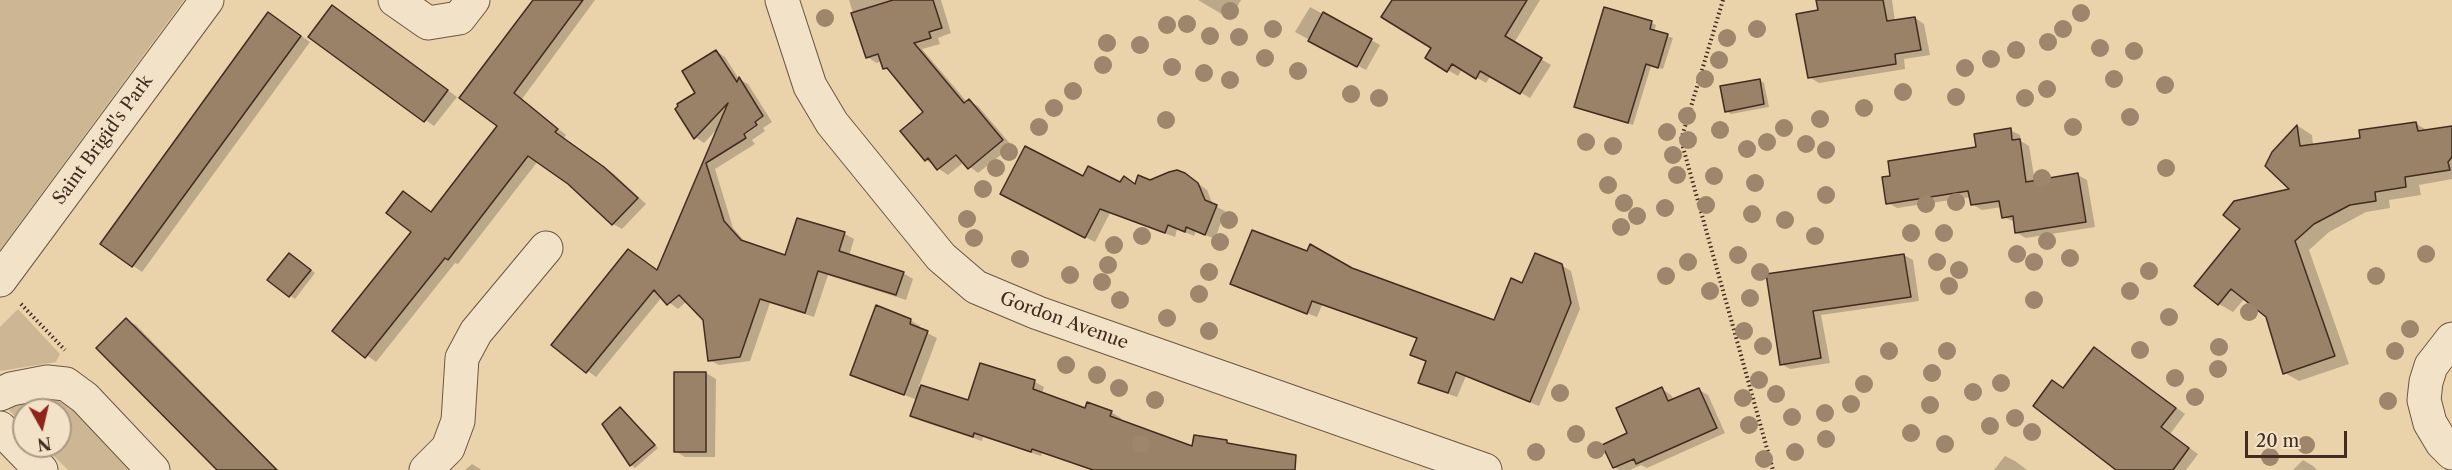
<!DOCTYPE html>
<style>
body{margin:0}
#map{position:relative;width:2452px;height:470px;overflow:hidden;background:#ead2ab;font-family:"Libre Caslon Text",serif}
canvas{display:block}
.north{position:absolute;left:12px;top:398px;width:60px;height:60px;box-sizing:border-box;background:#f1e2c8;border:2px solid #ab9985;border-radius:50%;rotate:172deg;font-size:16px;font-weight:700;line-height:24px;text-align:center;color:#422c20}
.north::after{content:'';display:block;margin:auto;width:21px;height:27px;background:#8f2418;clip-path:polygon(50% 0,100% 100%,50% 72%,0 100%)}
.scale{position:absolute;left:2245px;top:431px;width:102px;height:27px;box-sizing:border-box;border:3px solid #422c20;border-top:0;padding-left:8px;font-size:18px;line-height:21px;white-space:nowrap;color:#422c20;-webkit-text-stroke:4px #f1e2c8;paint-order:stroke}
</style>
<div id="map">
<canvas width="2452" height="470"></canvas>
<div class="north">N</div>
<div class="scale">20 m</div>
</div>
<script>
const c = document.querySelector('canvas').getContext('2d');
c.lineJoin = 'round';
function fillPath(path, color) {
  c.fillStyle = color;
  c.fill(path, 'evenodd');
}
function poly(rows) {
  const path = new Path2D();
  for (const r of rows) {
    path.moveTo(r[0], r[1]);
    for (let i = 2; i < r.length; i += 2) path.lineTo(r[i], r[i + 1]);
  }
  return path;
}
function trace(path, color, width, dash) {
  c.strokeStyle = color;
  c.lineWidth = width;
  c.lineCap = dash ? 'butt' : 'round';
  c.setLineDash(dash || []);
  c.stroke(path);
}
function label(font, color, halo, rows, align = 'center') {
  c.font = font + ' "Libre Caslon Text",serif';
  c.lineWidth = 4.5;
  c.setLineDash([]);
  c.textBaseline = 'middle';
  c.strokeStyle = halo;
  c.fillStyle = color;
  for (const [text, x, y, turn = 0] of rows) {
    c.save();
    c.translate(x, y);
    c.rotate((+turn || 0) * Math.PI / 180);
    c.textAlign = isNaN(turn) ? turn : align;
    if (halo) c.strokeText(text, 0, 0);
    c.fillText(text, 0, 0);
    c.restore();
  }
}
const green = poly([
 [0,0,184,0,0,250],
 [18,309,60,354,56,362,0,371,0,327],
 [50,396,78,408,145,470,68,470,44,446,60,446,60,410,24,410,24,425,9,410,16,399]
]);
const shadow = poly([
 [534,0,595,0,522,99,566,135,564,138,614,174,646,204,622,229,613,224,569,183,538,161,458,264,455,263,376,362,334,331,413,232,404,193,432,213,499,126],
 [849,0,941,0,951,33,938,38,940,44,922,49,967,102,969,101,978,106,1012,146,978,173,964,162,948,175,926,160,902,131,925,112,893,73,884,68,882,61,877,63,867,57],
 [1198,0,1241,0,1230,19],
 [1394,0,1540,0,1514,43,1551,65,1530,98,1491,75,1486,83,1462,69,1458,76,1427,58,1433,48],
 [1834,0,1892,0,1895,22,1915,18,1924,24,1930,55,1904,59,1905,69,1819,83,1809,77,1820,12],
 [1310,7,1380,45,1366,70,1295,32],
 [342,13,457,97,434,126,310,37],
 [278,20,310,42,142,272,102,244],
 [1651,23,1656,25,1654,32,1673,38,1663,69,1651,66,1633,125,1581,109],
 [716,51,725,57,739,79,748,84,772,122,763,128,765,131,752,140,755,144,715,169,733,228,747,244,786,257,798,219,845,234,854,239,849,256,903,273,913,279,906,300,828,275,814,317,770,303,750,361,719,365,709,360,704,320,687,301,678,309,662,297,596,377,553,345,629,250,658,271,719,127,704,143,695,137,697,93],
 [1759,80,1764,83,1769,107,1731,114,1726,111],
 [2416,124,2429,131,2452,131,2452,179,2419,185,2421,195,2389,200,2390,208,2366,212,2329,232,2309,250,2349,364,2299,381,2285,373,2268,316,2245,298,2233,312,2219,304,2242,229,2293,190,2274,152,2298,126,2312,135,2313,146,2361,139],
 [2010,130,2020,135,2021,141,2029,146,2035,182,2078,175,2087,180,2095,227,2026,238,2017,233,2015,222,2003,217,2002,207,1982,210,1972,204,1971,197,1897,208,1888,203],
 [1185,174,1207,190,1213,205,1225,211,1215,239,1196,231,1194,236,1177,229,1175,237,1110,213,1095,242,1011,199,1084,178,1136,185],
 [1904,255,1913,260,1919,301,1821,315,1830,363,1790,369,1781,364,1768,275],
 [294,258,315,273,295,299,269,280],
 [1561,265,1571,271,1580,309,1539,406,1466,376,1457,397,1429,387,1420,382,1427,362,1412,354,1418,339,1322,305,1317,317,1241,288,1351,269,1495,322,1523,285],
 [126,320,136,325,278,470,219,470],
 [910,320,920,326,919,329,937,338,919,386,969,401,981,365,1035,382,1044,387,1042,394,1085,410,1111,412,1121,418,1120,421,1193,448,1227,442,1273,470,1091,470,1042,453,1041,456,983,437,982,441,921,421,912,415,917,400,852,374],
 [2104,355,2185,414,2170,434,2198,454,2186,470,2119,470,2064,389],
 [706,373,716,379,715,457,685,457,675,451],
 [1662,389,1671,395,1674,400,1699,390,1708,395,1725,433,1647,468,1641,465,1630,470,1619,470,1614,467],
 [620,409,658,448,635,468,631,465],
 [2005,456,2015,461,2027,470,1994,470],
 [2303,460,2313,466,2317,470,2293,470],
 [472,464,480,469,481,470,465,470]
]);
const building = poly([
 [533,0,583,0,514,93,558,129,555,132,604,167,638,198,612,225,568,184,528,156,448,260,445,258,365,358,332,331,411,232,386,213,403,191,431,212,497,126,459,98,533,0],
 [893,0,933,0,942,28,929,32,931,38,914,43,964,103,969,99,1003,140,968,169,956,155,937,170,928,158,925,161,900,131,923,112,887,68,883,69,878,54,866,58,851,13,893,0],
 [1392,0,1527,0,1505,36,1542,58,1520,94,1480,71,1476,79,1452,64,1447,72,1425,58,1431,48,1381,17,1392,0],
 [1816,0,1883,0,1887,21,1915,17,1921,50,1895,54,1896,64,1808,78,1796,14,1818,10,1816,0],
 [332,5,448,90,424,122,308,37,332,5],
 [1604,7,1652,21,1650,29,1668,34,1658,68,1646,64,1628,123,1574,107,1604,7],
 [268,12,301,36,132,267,100,244,268,12],
 [1323,12,1372,39,1357,67,1308,41,1323,12],
 [716,50,737,82,739,77,763,116,755,122,757,125,744,134,746,138,706,163,724,221,741,240,785,255,797,218,845,232,839,251,904,272,896,295,818,271,805,313,760,299,740,357,708,361,703,320,679,295,667,305,654,290,586,373,551,345,628,249,657,270,728,103,694,139,675,109,678,106,677,104,695,93,682,71,716,50],
 [1760,79,1764,104,1725,112,1720,86,1760,79],
 [2416,122,2418,131,2452,126,2452,157,2448,162,2450,170,2405,177,2406,187,2375,192,2376,201,2350,205,2314,224,2295,241,2335,356,2283,374,2266,317,2231,289,2218,305,2194,286,2240,229,2223,215,2234,201,2289,189,2265,166,2272,152,2297,125,2300,146,2360,138,2359,130,2416,122],
 [2011,128,2012,140,2020,139,2026,182,2078,173,2086,222,2015,233,2013,216,2002,218,1999,201,1971,205,1968,191,1886,204,1882,177,1890,176,1888,161,1976,147,1974,134,2011,128],
 [1025,146,1083,176,1088,166,1120,182,1124,176,1135,184,1138,175,1150,180,1169,172,1177,170,1185,173,1198,183,1205,200,1217,205,1205,235,1186,227,1185,232,1168,225,1165,233,1100,209,1085,238,1000,194,1025,146],
 [1252,230,1307,251,1310,244,1352,268,1494,320,1511,278,1522,283,1535,253,1562,264,1571,303,1530,402,1456,372,1448,393,1418,383,1426,361,1410,355,1417,338,1312,301,1307,314,1230,284,1252,230],
 [289,253,311,270,289,297,267,280,289,253],
 [1904,254,1911,297,1813,311,1821,358,1780,365,1766,274,1904,254],
 [876,305,911,319,910,324,928,331,904,395,850,375,876,305],
 [126,318,177,369,277,470,217,470,96,348,126,318],
 [2094,347,2176,408,2161,427,2189,448,2173,470,2116,470,2033,406,2052,380,2063,388,2094,347],
 [980,363,1035,380,1033,389,1085,408,1087,402,1112,411,1110,416,1192,446,1194,435,1227,440,1227,443,1296,455,1295,470,1093,470,1032,449,1031,452,974,433,973,437,910,416,921,385,968,400,980,363],
 [674,372,706,372,706,452,674,452,674,372],
 [1662,387,1668,401,1699,388,1717,428,1636,464,1634,459,1613,468,1602,445,1627,433,1616,408,1662,387],
 [620,407,655,445,630,466,602,424,620,407]
]);
const path = poly([
 [1723,0,1681,140,1773,470],
 [21,304,65,350]
]);
const minor = poly([
 [395,0,428,23,459,18,473,0],
 [782,0,810,86,832,123,941,257,976,287,1038,313,1485,470],
 [0,280,207,0],
 [2452,339,2431,366,2426,382,2424,400,2430,423,2442,443,2452,453],
 [0,394,11,389,47,382,66,384,85,398,153,470],
 [0,428,41,470],
 [426,470,448,448,458,421,462,358,476,332,546,248]
]);
const trees = [
 [1230,11],
 [2081,13],
 [825,18],
 [1187,24],
 [1167,25],
 [1273,29],
 [1757,29],
 [2063,29],
 [1210,36],
 [1239,37],
 [1727,38],
 [2048,42],
 [1107,43],
 [1140,45],
 [2100,48],
 [2016,50],
 [2134,51],
 [1265,58],
 [1991,59],
 [1719,60],
 [1103,65],
 [1172,67],
 [1965,68],
 [1298,71],
 [1204,73],
 [1705,79],
 [2114,79],
 [1230,80],
 [2165,85],
 [2047,89],
 [1073,91],
 [1903,92],
 [1351,94],
 [1956,97],
 [1379,98],
 [2025,98],
 [1054,108],
 [1864,108],
 [1687,116],
 [2130,117],
 [1820,119],
 [1166,120],
 [1039,127],
 [2073,127],
 [1784,128],
 [1720,130],
 [1667,132],
 [1688,140],
 [1586,142],
 [1767,142],
 [1806,144],
 [1613,146],
 [1747,149],
 [1826,150],
 [1009,152],
 [1673,155],
 [996,168],
 [2166,168],
 [1677,175],
 [1714,176],
 [2042,178],
 [1755,183],
 [1608,185],
 [983,189],
 [1826,195],
 [1956,202],
 [1624,203],
 [1926,204],
 [1706,205],
 [1665,208],
 [1752,214],
 [1637,216],
 [967,219],
 [1229,220],
 [1785,220],
 [1621,227],
 [1911,233],
 [1944,233],
 [1142,236],
 [1815,236],
 [974,238],
 [2047,241],
 [1220,242],
 [1114,245],
 [2017,254],
 [2426,254],
 [1738,255],
 [2070,258],
 [1020,259],
 [1688,262],
 [1937,262],
 [2034,262],
 [1108,265],
 [1959,270],
 [2149,271],
 [1209,272],
 [1760,272],
 [1070,275],
 [1666,276],
 [2376,276],
 [1102,282],
 [1949,286],
 [1710,291],
 [2130,291],
 [1199,294],
 [1750,298],
 [1120,300],
 [2034,300],
 [2249,312],
 [2169,317],
 [1167,318],
 [2410,329],
 [1209,331],
 [1744,331],
 [1763,346],
 [2219,347],
 [2140,350],
 [1889,351],
 [1947,351],
 [2395,351],
 [1066,365],
 [2218,369],
 [1932,373],
 [1097,375],
 [2175,378],
 [1759,380],
 [2001,383],
 [1864,384],
 [1119,388],
 [1973,392],
 [1560,393],
 [1776,394],
 [2195,397],
 [1743,398],
 [1155,400],
 [2388,401],
 [1851,404],
 [1930,405],
 [1825,413],
 [1792,417],
 [2015,418],
 [1749,425],
 [1990,426],
 [2032,432],
 [1911,433],
 [1576,434],
 [1826,439],
 [1141,444],
 [1945,444],
 [2306,445],
 [1596,450],
 [1536,452],
 [1795,452],
 [2270,457],
 [1764,459]
];
const streetNames = [
 ["Saint Brigid's Park",103,140,-54],
 ["Gordon Avenue",1064,321,20]
];
fillPath(green, '#cdb693');
fillPath(shadow, '#0003');
fillPath(building, '#998268');
trace(building, '#422c20', 1.5);
trace(minor, '#6c5643', 35);
trace(path, '#422c20', 4, [1.5, 3]);
trace(minor, '#f1e2c8', 33);
c.fillStyle = '#9d866b';
for (const [x, y] of trees) {
  c.beginPath();
  c.arc(x, y, 9, 0, 2 * Math.PI);
  c.fill();
}
label('18px', '#422c20', '#f1e2c8', streetNames);
</script>
